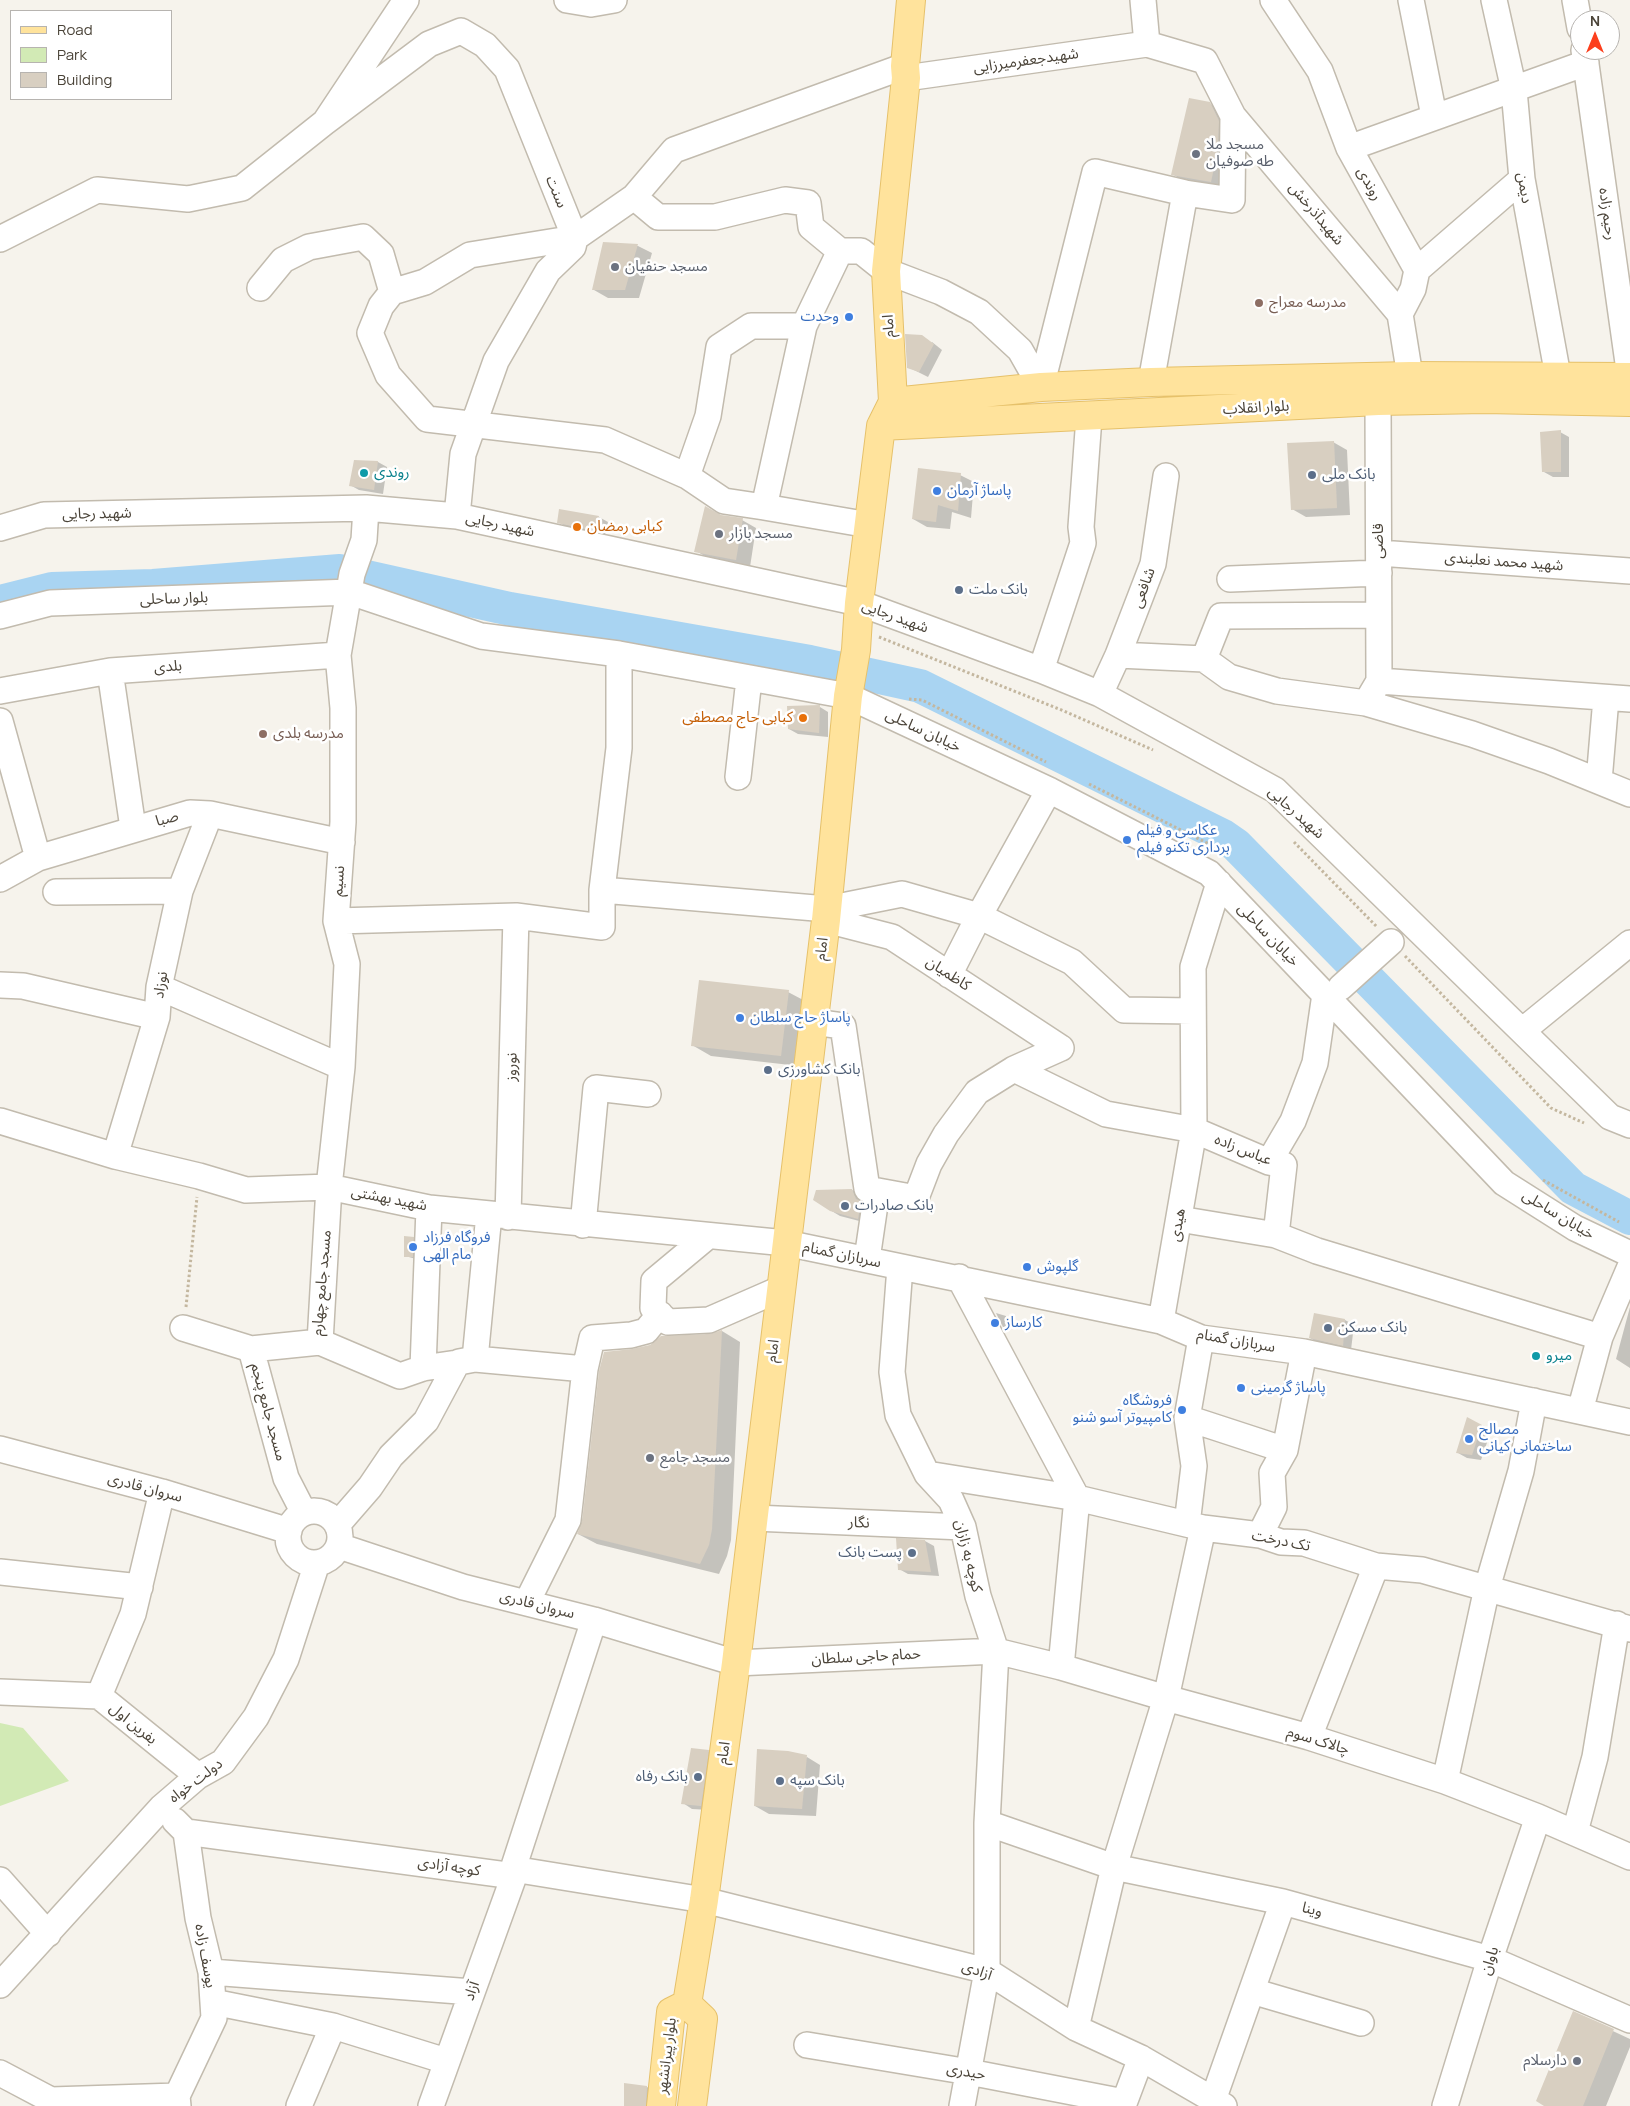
<!DOCTYPE html>
<meta charset="utf-8">
<style>
body{margin:0}
#map{position:relative;width:1630px;height:2106px;overflow:hidden;background:#f6f3ec;font-family:Manrope,sans-serif}
canvas{display:block}
.legend{position:absolute;left:10px;top:10px;width:162px;height:90px;box-sizing:border-box;background:#fff;border:1px solid #b7b4b0;margin:0;padding:6px 9px;list-style:none;font-size:15px;color:#4b4439}
.legend li{display:flex;align-items:center;gap:10px;height:25px}
.legend b{width:25px;border:1px solid #b7b4b0}
.north{position:absolute;left:1570px;top:10px;width:50px;height:50px;box-sizing:border-box;background:#fff;border:1px solid #b7b4b0;border-radius:50%;rotate:0deg;font-size:14px;font-weight:700;line-height:20px;text-align:center;color:#4b4439}
.north::after{content:'';display:block;margin:auto;width:18px;height:22px;background:#fc3f1d;clip-path:polygon(50% 0,100% 100%,50% 72%,0 100%)}
</style>
<div id="map">
<canvas width="1630" height="2106"></canvas>
<ul class="legend">
<li><b style="height:6px;background:#ffe39c"></b>Road</li>
<li><b style="height:14px;background:#d2eab5"></b>Park</li>
<li><b style="height:14px;background:#d8cfc1"></b>Building</li>
</ul>
<div class="north">N</div>
</div>
<script>
const c = document.querySelector('canvas').getContext('2d');
c.lineJoin = 'round';
function fillPath(path, color) {
  c.fillStyle = color;
  c.fill(path, 'evenodd');
}
function poly(rows) {
  const path = new Path2D();
  for (const r of rows) {
    if (r.length === 3) {
      path.moveTo(r[0] + r[2], r[1]);
      path.arc(r[0], r[1], r[2], 0, 2 * Math.PI);
      continue;
    }
    path.moveTo(r[0], r[1]);
    for (let i = 2; i < r.length; i += 2) path.lineTo(r[i], r[i + 1]);
  }
  return path;
}
function trace(path, color, width, dash) {
  c.strokeStyle = color;
  c.lineWidth = width;
  c.lineCap = dash ? 'butt' : 'round';
  c.setLineDash(dash || []);
  c.stroke(path);
}
function label(font, color, halo, rows, align = 'center') {
  c.font = font + ' Manrope,"Noto Sans Arabic",sans-serif';
  c.lineWidth = 5;
  c.setLineDash([]);
  c.textBaseline = 'middle';
  c.strokeStyle = halo;
  c.fillStyle = color;
  for (const [text, x, y, turn = 0] of rows) {
    c.save();
    c.translate(x, y);
    c.rotate((+turn || 0) * Math.PI / 180);
    c.textAlign = isNaN(turn) ? turn : align;
    if (halo) c.strokeText(text, 0, 0);
    c.fillText(text, 0, 0);
    c.restore();
  }
}
const green = poly([
 [0,1723,23,1728,69,1781,0,1806]
]);
const shadow = poly([
 [1209,103,1223,111,1225,189,1186,182,1172,174],
 [604,243,638,246,652,253,639,298,608,298,594,290],
 [932,342,942,350,928,377,908,367],
 [1560,432,1569,437,1569,477,1553,477,1544,472],
 [1333,442,1347,450,1350,515,1306,517,1292,509],
 [355,461,378,462,387,467,383,494,359,490,350,485],
 [960,475,974,482,971,518,952,512,950,529,927,527,913,519],
 [560,511,599,517,608,522,605,536,567,527,558,522],
 [721,516,742,520,756,528,750,567,710,559,696,551],
 [820,707,828,712,828,737,798,734,789,729],
 [788,992,807,1002,799,1066,711,1056,692,1045],
 [852,1190,861,1196,865,1205,867,1223,840,1216,830,1210],
 [413,1238,417,1241,416,1259,405,1256],
 [1630,1307,1630,1368,1616,1359],
 [996,1313,1006,1316,1006,1328,1003,1327],
 [1345,1320,1354,1325,1351,1350,1319,1343,1310,1338],
 [722,1331,740,1342,731,1540,727,1556,719,1574,597,1544,578,1534,632,1351],
 [1468,1419,1491,1431,1481,1460,1467,1458,1458,1453],
 [925,1541,934,1546,939,1576,908,1574,899,1569],
 [708,1751,717,1756,710,1810,692,1809,683,1803],
 [807,1757,820,1765,816,1816,769,1814,755,1806],
 [1574,2013,1630,2039,1630,2047,1606,2106,1546,2106],
 [625,2084,647,2087,656,2092,656,2106,625,2106]
]);
const river = poly([
 [0,602,52,589,153,586,340,571,510,609,810,662,920,686,1223,836,1236,845,1573,1188,1630,1218]
]);
const building = poly([
 [1189,98,1210,102,1219,121,1218,148,1211,182,1171,175],
 [603,242,638,244,625,290,592,290],
 [905,334,922,335,934,344,919,372,907,368],
 [1561,430,1561,472,1542,472,1540,432],
 [1334,441,1337,508,1291,510,1287,443],
 [354,460,378,461,374,490,349,486],
 [918,468,961,473,958,511,938,505,936,522,912,519],
 [705,506,721,515,743,518,736,560,694,552],
 [559,509,599,516,596,531,557,523],
 [820,705,819,733,788,729,787,706],
 [699,980,789,990,781,1056,691,1046],
 [852,1189,856,1199,861,1201,858,1219,830,1211,813,1200,816,1190],
 [404,1236,414,1237,413,1257,404,1257],
 [1314,1313,1345,1319,1343,1346,1309,1338],
 [722,1330,712,1529,709,1545,700,1564,577,1534,582,1522,599,1371,604,1352,632,1349,650,1345,661,1336,710,1334],
 [1467,1417,1482,1425,1472,1455,1456,1453],
 [896,1538,925,1540,931,1572,898,1570],
 [691,1748,709,1750,701,1806,681,1804],
 [757,1749,788,1751,807,1755,802,1809,754,1806],
 [1573,2011,1614,2029,1583,2106,1544,2106,1536,2101],
 [624,2083,647,2086,646,2106,624,2106]
]);
const path = poly([
 [879,637,1064,711,1153,750],
 [909,699,922,700,1046,762],
 [1089,784,1209,844,1214,849],
 [1294,842,1377,927],
 [1405,956,1551,1108,1584,1123],
 [1543,1180,1619,1222],
 [186,1307,197,1197]
]);
const minor = poly([
 [567,0,591,4,614,0],
 [1143,0,1147,44],
 [1273,0,1320,71,1349,148,1417,270,1413,289,1400,314,1410,376],
 [1411,0,1434,116],
 [1494,0,1514,90,1522,179,1558,376],
 [1575,0,1580,28],
 [1584,50,1630,377],
 [906,78,1147,44,1205,61,1233,116,1400,314],
 [325,122,429,44,461,31,485,45,507,69,575,238,573,247,548,271,496,361,463,454,457,516],
 [1349,148,1586,63],
 [634,197,658,217,715,217,785,200,808,203,811,227,840,251,861,251,886,271,941,292,979,312,1020,350,1041,387],
 [0,239,97,190,188,199,242,188,325,122,406,0],
 [840,251,804,326,764,507,724,501,687,476,605,440,427,419,388,375,370,333,381,306,392,292,425,282,470,255,575,238,634,197,674,150,905,66],
 [1417,270,1522,179],
 [260,288,283,260,309,247,363,237,381,254,392,292],
 [1151,382,1185,193],
 [1041,387,1095,172,1185,193,1232,200,1233,116],
 [687,476,708,416,719,347,751,326,804,326],
 [764,507,869,525],
 [0,528,44,515,366,508,457,516,859,603,1041,670,1100,694,1275,790,1610,1117,1630,1125],
 [1379,553,1630,571],
 [1230,579,1379,573],
 [1378,615,1221,616,1204,659,1229,677,1277,691,1366,703,1472,734,1549,761,1630,794],
 [0,616,50,603,350,592,481,636,619,654,848,696,1049,790,1209,873,1504,1183,1575,1228,1630,1254],
 [1118,655,1204,659],
 [1041,670,1083,543,1081,527,1089,417],
 [110,671,133,828],
 [1379,681,1630,699],
 [0,691,110,671,338,655],
 [1100,694,1118,655,1153,564,1166,476],
 [1366,703,1379,681,1378,401],
 [0,721,38,858],
 [738,777,749,679],
 [1599,781,1606,698],
 [0,879,38,858,190,813,210,814,342,842],
 [1219,883,1193,967,1194,1130,1269,1162,1284,1165,1276,1235,1317,1251,1600,1337],
 [602,890,827,909,902,894,979,916,1049,790],
 [56,892,180,891],
 [826,920,892,937,1061,1048],
 [336,921,516,916,602,927,602,890,619,748,619,654],
 [949,975,979,916,1072,962,1124,1010,1193,1011],
 [0,985,23,986,157,1017],
 [159,987,342,1067],
 [1341,987,1391,942],
 [813,1022,843,1026,867,1189,916,1198,929,1164,946,1134,977,1092,1014,1069],
 [1522,1031,1630,943],
 [1061,1048,1014,1069,1106,1114,1194,1130,1161,1321],
 [0,1121,115,1156,199,1176,246,1190,329,1187,429,1208,786,1243,1161,1321,1201,1338,1304,1352,1630,1422],
 [115,1156,157,1017,159,987,180,891,210,814],
 [1269,1162,1293,1121,1315,1063,1325,994],
 [508,1217,516,916],
 [1179,1219,1276,1235],
 [583,1225,596,1088,648,1094],
 [708,1236,654,1281,653,1308,668,1322,709,1320,780,1289],
 [867,1259,877,1191],
 [900,1267,892,1372,898,1415,927,1474,951,1500,963,1527,978,1596,996,1651,987,1823,987,1971,962,2106],
 [959,1277,1077,1498,1061,1667],
 [183,1328,251,1349,286,1478,304,1513],
 [320,1342,400,1376,423,1368,457,1363,426,1421,391,1456,370,1487,337,1525],
 [251,1349,320,1342,329,1187,342,1067,347,964,336,921,343,822,343,708,338,655,352,574,364,540,366,508],
 [475,1359,585,1369,568,1520,527,1602],
 [459,1362,475,1359,489,1214],
 [423,1368,429,1208],
 [585,1369,592,1338,631,1335,646,1331,660,1314],
 [1580,1411,1600,1337,1630,1267],
 [1187,1418,1285,1450],
 [0,1449,162,1492,289,1531],
 [927,1474,1077,1498,1203,1528,1260,1535,1281,1542,1304,1543,1376,1566,1422,1570,1630,1629],
 [314,1537,26],
 [754,1518,963,1527],
 [1187,1524,1194,1466,1187,1418,1201,1338],
 [1260,1535,1274,1507,1272,1473,1285,1450,1304,1352],
 [339,1546,463,1587,594,1620,736,1663,996,1651,1061,1667,1166,1698,1309,1737,1445,1781,1538,1817,1630,1857],
 [0,1572,140,1587],
 [0,1692,99,1696,198,1776],
 [99,1696,133,1614,162,1492],
 [1309,1737,1376,1566],
 [1445,1781,1487,1588,1521,1471,1534,1401],
 [175,1821,186,1832,198,1918,211,1972,214,2018,177,2096,178,2106],
 [987,1823,1114,1867,1283,1902,1490,1959,1630,2020],
 [186,1832,514,1876,513,1869,704,1900,987,1971,1076,2028,1141,2058,1224,2106],
 [1575,1832,1595,1757,1617,1624],
 [513,1869,594,1620],
 [0,1880,48,1934],
 [211,1972,472,1992],
 [0,1985,162,1807,198,1776,223,1762,256,1717,286,1659,317,1563],
 [1252,1991,1361,2023],
 [213,2002,333,2026,446,2061],
 [1076,2028,1114,1867,1166,1698,1203,1528],
 [807,2045,969,2072,1124,2102],
 [0,2073,51,2100,177,2096],
 [1213,2100,1283,1902],
 [299,2106,333,2026],
 [431,2106,514,1876],
 [1123,2106,1141,2058],
 [1445,2106,1490,1959,1538,1817]
]);
const major = poly([
 [893,402,1041,387,1151,382,1410,376,1630,377],
 [881,426,1378,401,1485,399,1630,402],
 [687,2004,704,1900,736,1663,826,920,848,696,856,650,859,603,881,426,893,402,886,271,906,78,905,66,911,0],
 [687,2004,703,2019,692,2106],
 [661,2106,671,2012,687,2004]
]);
const markers = [
 [1196,154,5,"#6b7280"],
 [615,267,5,"#6b7280"],
 [1259,303,5,"#8d6e63"],
 [849,317,5,"#3f7fe0"],
 [364,473,5,"#0f9aa8"],
 [1312,475,5,"#5c6f8a"],
 [937,491,5,"#3f7fe0"],
 [577,527,5,"#e8710a"],
 [719,534,5,"#6b7280"],
 [959,590,5,"#5c6f8a"],
 [803,718,5,"#e8710a"],
 [263,734,5,"#8d6e63"],
 [1127,840,5,"#3f7fe0"],
 [740,1018,5,"#3f7fe0"],
 [768,1070,5,"#5c6f8a"],
 [845,1206,5,"#5c6f8a"],
 [413,1247,5,"#3f7fe0"],
 [1027,1267,5,"#3f7fe0"],
 [995,1323,5,"#3f7fe0"],
 [1328,1328,5,"#5c6f8a"],
 [1536,1356,5,"#0f9aa8"],
 [1241,1388,5,"#3f7fe0"],
 [1182,1410,5,"#3f7fe0"],
 [1469,1439,5,"#3f7fe0"],
 [650,1458,5,"#6b7280"],
 [912,1553,5,"#5c6f8a"],
 [698,1777,5,"#5c6f8a"],
 [780,1781,5,"#5c6f8a"],
 [1577,2061,5,"#6b7280"]
];
const streetNames = [
 ["شهیدجعفرمیرزایی",1026,61,-8],
 ["روندی",1369,184,61],
 ["دیمن",1524,188,81],
 ["سنت",556,192,68],
 ["شهیدآذرخش",1316,214,50],
 ["رحیم زاده",1607,214,82],
 ["امام",889,326,-93],
 ["بلوار انقلاب",1256,408,-3],
 ["شهید رجایی",97,514,-1],
 ["شهید رجایی",500,525,12],
 ["قاضی",1379,541,-90],
 ["شهید محمد نعلبندی",1504,562,4],
 ["شافعی",1144,588,-70],
 ["بلوار ساحلی",174,599,-2],
 ["شهید رجایی",895,617,20],
 ["بلدی",168,667,-4],
 ["خیابان ساحلی",923,731,25],
 ["شهید رجایی",1296,813,42],
 ["صبا",167,819,-15],
 ["نسیم",339,881,-86],
 ["خیابان ساحلی",1268,935,46],
 ["امام",822,949,-83],
 ["کاظمیان",948,974,33],
 ["نوزاد",161,985,-81],
 ["نوروز",512,1067,-88],
 ["عباس زاده",1243,1150,22],
 ["شهید بهشتی",389,1199,11],
 ["خیابان ساحلی",1558,1215,31],
 ["هیدی",1178,1225,-80],
 ["سربازان گمنام",842,1255,12],
 ["مسجد جامع چهارم",322,1283,-85],
 ["سربازان گمنام",1236,1341,10],
 ["امام",773,1351,-83],
 ["مسجد جامع پنجم",268,1412,75],
 ["سروان قادری",145,1488,15],
 ["نگار",859,1523,2],
 ["تک درخت",1281,1541,11],
 ["کوچه به زازان",968,1556,76],
 ["سروان قادری",537,1605,14],
 ["حمام حاجی سلطان",866,1657,-3],
 ["بفرین اول",133,1724,39],
 ["چالاک سوم",1318,1741,17],
 ["امام",724,1753,-82],
 ["دولت خواه",196,1781,-37],
 ["کوچه آزادی",449,1867,8],
 ["وینا",1312,1910,15],
 ["یوسف زاده",205,1956,80],
 ["باوان",1490,1961,-72],
 ["آزادی",977,1971,20],
 ["آزاد",472,1991,-70],
 ["بلوار پیرانشهر",667,2056,-83],
 ["حیدری",966,2072,10]
];
const worshipNames = [
 ["مسجد ملا",1206,145],
 ["طه صوفیان",1206,162],
 ["مسجد حنفیان",625,267],
 ["مسجد بازار",729,534],
 ["مسجد جامع",660,1458],
 ["دارسلام",1567,2061,"right"]
];
const educationNames = [
 ["مدرسه معراج",1269,303],
 ["مدرسه بلدی",273,734]
];
const shopNames = [
 ["وحدت",839,317,"right"],
 ["پاساژ آرمان",947,491],
 ["عکاسی و فیلم",1137,831],
 ["برداری تکنو فیلم",1137,848],
 ["پاساژ حاج سلطان",750,1018],
 ["فروگاه فرزاد",423,1238],
 ["مام الهی",423,1255],
 ["گلپوش",1037,1267],
 ["کارساز",1005,1323],
 ["پاساژ گرمینی",1251,1388],
 ["فروشگاه",1172,1401,"right"],
 ["کامپیوتر آسو شنو",1172,1418,"right"],
 ["مصالح",1479,1430],
 ["ساختمانی کیانی",1479,1447]
];
const cultureNames = [
 ["روندی",374,473],
 ["میرو",1546,1356]
];
const serviceNames = [
 ["بانک ملی",1322,475],
 ["بانک ملت",969,590],
 ["بانک کشاورزی",778,1070],
 ["بانک صادرات",855,1206],
 ["بانک مسکن",1338,1328],
 ["پست بانک",902,1553,"right"],
 ["بانک رفاه",688,1777,"right"],
 ["بانک سپه",790,1781]
];
const foodNames = [
 ["کبابی رمضان",587,527],
 ["کبابی حاج مصطفی",793,718,"right"]
];
fillPath(green, '#d2eab5');
fillPath(shadow, '#0003');
trace(river, '#a9d4f2', 34);
fillPath(building, '#d8cfc1');
trace(minor, '#c2bbae', 28);
trace(major, '#e6c16a', 30);
trace(path, '#c4b79f', 3, [2.5, 2.5]);
trace(minor, '#fff', 25);
trace(major, '#ffe39c', 28);
for (const [x, y, r, color] of markers) {
  const dot = new Path2D();
  dot.arc(x, y, r, 0, 2 * Math.PI);
  c.fillStyle = color;
  c.fill(dot);
  trace(dot, '#fff', 2);
}
label('15px', '#4b4439', '#fff', streetNames);
label('15px', '#5b616d', '#fff', worshipNames, 'left');
label('15px', '#785e54', '#fff', educationNames, 'left');
label('15px', '#366cbe', '#fff', shopNames, 'left');
label('15px', '#0d838f', '#fff', cultureNames, 'left');
label('15px', '#4e5e75', '#fff', serviceNames, 'left');
label('15px', '#c56008', '#fff', foodNames, 'left');
</script>
